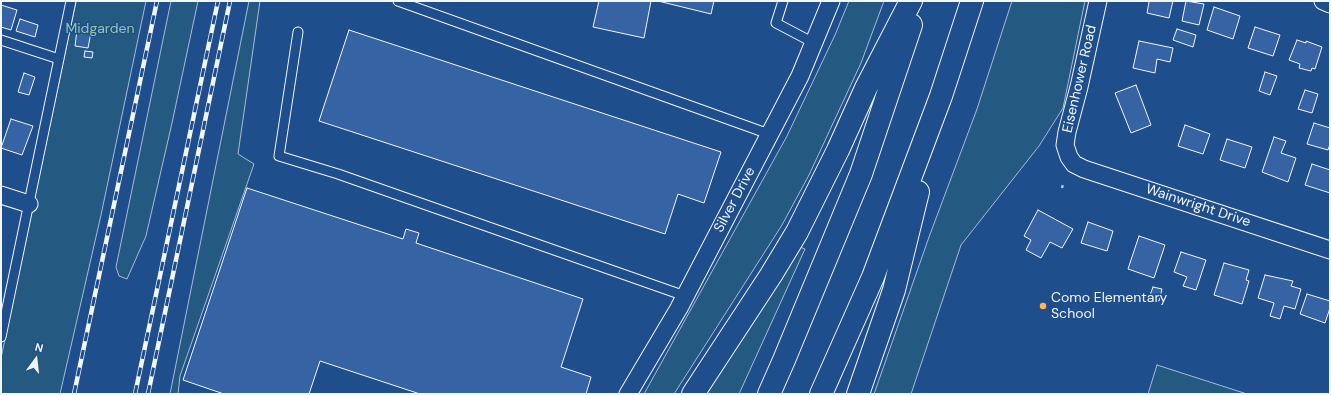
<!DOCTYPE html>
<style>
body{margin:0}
#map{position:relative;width:1331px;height:395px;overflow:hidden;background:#1f4e8c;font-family:"DM Sans",sans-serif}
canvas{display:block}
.frame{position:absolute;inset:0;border:2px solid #f2f6ff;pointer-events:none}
.north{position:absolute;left:16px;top:339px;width:40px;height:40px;-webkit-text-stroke:3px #1f4e8c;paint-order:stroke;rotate:15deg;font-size:11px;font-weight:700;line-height:16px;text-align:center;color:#f2f6ff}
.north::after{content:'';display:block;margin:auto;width:14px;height:18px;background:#f2f6ff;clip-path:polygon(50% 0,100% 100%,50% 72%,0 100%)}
</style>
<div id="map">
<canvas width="1331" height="395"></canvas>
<div class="frame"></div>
<div class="north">N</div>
</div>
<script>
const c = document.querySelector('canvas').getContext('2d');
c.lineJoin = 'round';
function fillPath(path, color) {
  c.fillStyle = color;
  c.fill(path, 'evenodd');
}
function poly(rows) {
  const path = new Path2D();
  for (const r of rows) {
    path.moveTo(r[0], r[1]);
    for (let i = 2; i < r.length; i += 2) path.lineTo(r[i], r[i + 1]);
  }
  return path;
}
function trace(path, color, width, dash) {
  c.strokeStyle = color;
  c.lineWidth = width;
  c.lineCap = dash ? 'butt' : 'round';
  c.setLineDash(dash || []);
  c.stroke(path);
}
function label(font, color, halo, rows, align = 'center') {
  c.font = font + ' "DM Sans",sans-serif';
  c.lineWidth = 3;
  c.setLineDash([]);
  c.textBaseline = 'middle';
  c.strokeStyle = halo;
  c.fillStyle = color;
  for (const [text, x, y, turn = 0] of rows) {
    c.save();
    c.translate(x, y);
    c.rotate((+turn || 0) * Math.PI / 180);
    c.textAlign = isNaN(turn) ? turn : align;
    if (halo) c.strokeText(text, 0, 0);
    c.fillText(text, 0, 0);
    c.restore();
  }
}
const green = poly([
 [76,1,146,1,101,215,60,394,1,394,1,358,76,1],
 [171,1,198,1,172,123,146,236,127,279,119,276,116,267,171,1],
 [249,1,260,1,238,154,254,164,180,376,178,394,170,394,249,1],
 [849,1,884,1,861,63,809,175,782,225,674,394,644,394,787,136,835,35,849,1],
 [1012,1,1085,1,1063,108,1039,146,961,245,911,394,874,394,929,237,977,109,1012,1],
 [800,247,805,249,739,394,705,394,800,247],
 [1157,365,1247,394,1148,394,1157,365]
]);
const building = poly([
 [599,1,651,1,644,38,593,27,599,1],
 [658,1,714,1,711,14,658,1],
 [1147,1,1173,1,1169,18,1147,13,1149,2,1147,1],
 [1186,1,1204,4,1199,25,1182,21,1186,1],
 [1,5,17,10,11,30,1,27,1,5],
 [1214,7,1240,16,1233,39,1207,30,1214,7],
 [20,19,38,25,35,37,16,31,20,19],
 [1255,27,1280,35,1273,56,1248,48,1255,27],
 [1177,29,1196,35,1193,47,1173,40,1177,29],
 [77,30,91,32,88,48,75,46,77,30],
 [349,30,721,152,704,203,678,194,665,234,319,121,349,30],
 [1297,40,1306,43,1306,41,1322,47,1315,69,1312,68,1311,71,1299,68,1300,64,1289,60,1297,40],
 [1139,41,1173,48,1170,62,1157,59,1155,73,1133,68,1139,41],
 [85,51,93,52,92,58,84,57,85,51],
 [1265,72,1277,76,1270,95,1259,91,1265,72],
 [24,73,35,77,29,95,18,92,24,73],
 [1136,85,1151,125,1131,133,1115,93,1136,85],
 [1305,90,1318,94,1312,113,1298,109,1305,90],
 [11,119,33,126,22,155,1,148,11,119],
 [1314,123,1330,128,1330,144,1328,150,1307,144,1314,123],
 [1185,125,1210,134,1203,154,1178,146,1185,125],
 [1274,137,1286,141,1281,153,1296,158,1288,182,1262,172,1274,137],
 [1227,139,1252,147,1245,168,1220,160,1227,139],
 [1312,164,1330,170,1330,193,1305,185,1312,164],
 [247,188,403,239,406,229,419,233,416,243,583,299,561,367,591,377,586,394,420,394,320,361,309,394,224,394,183,380,247,188],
 [1038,210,1073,229,1062,248,1050,242,1041,258,1026,250,1031,240,1024,236,1038,210],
 [1088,222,1113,231,1107,251,1081,243,1088,222],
 [1139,236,1165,245,1154,278,1128,269,1139,236],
 [1181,252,1206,260,1196,290,1183,286,1187,277,1174,272,1181,252],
 [1224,263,1249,270,1246,280,1249,281,1242,304,1214,295,1224,263],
 [1265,275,1293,281,1291,286,1301,289,1295,309,1284,306,1280,319,1270,316,1274,303,1258,298,1265,275],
 [1153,287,1162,289,1159,301,1149,298,1153,287],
 [1307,294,1330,301,1330,308,1325,323,1300,314,1307,294]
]);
const path = poly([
 [1062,188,1063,184]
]);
const lane = poly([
 [398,1,769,134],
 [783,1,776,23,814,43],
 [298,32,279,156,338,174,685,296],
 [1,40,59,59],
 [1,337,71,1]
]);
const street = poly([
 [1098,1,1079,87,1067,132,1065,145,1069,157,1074,164,1084,169,1330,250],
 [1323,1,1330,4],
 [1,195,29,204],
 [628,394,679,308,800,76,831,1]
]);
const highway = poly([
 [693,394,771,275,797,232,838,150,866,88,911,1],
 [769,394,784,360,861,174,911,25],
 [821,394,873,277,941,96,972,1],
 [858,394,894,290,918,192]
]);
const rail = poly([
 [74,394,157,1],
 [135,394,218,1],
 [148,394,230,1]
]);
const markers = [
 [1043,306,4,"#ffb74d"]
];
const parkNames = [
 ["Midgarden",100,29]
];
const streetNames = [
 ["Eisenhower Road",1080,79,-77],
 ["Silver Drive",735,200,-62],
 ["Wainwright Drive",1198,206,18]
];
const poiNames = [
 ["Como Elementary",1051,298],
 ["School",1051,314]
];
fillPath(green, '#245a82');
trace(green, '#a8bbd7', 1);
fillPath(building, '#3563a3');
trace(building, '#f2f6ff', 1);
trace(lane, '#f2f6ff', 11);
trace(street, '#f2f6ff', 19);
trace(highway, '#f2f6ff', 24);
trace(path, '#b3c4dc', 2.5, [3, 2]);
trace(lane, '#1f4e8c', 9);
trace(street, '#1f4e8c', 17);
trace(highway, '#1f4e8c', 22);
trace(rail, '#f2f6ff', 4.5);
trace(rail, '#1f4e8c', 3, [9]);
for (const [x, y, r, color] of markers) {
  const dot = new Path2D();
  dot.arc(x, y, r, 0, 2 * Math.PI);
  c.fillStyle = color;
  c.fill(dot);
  trace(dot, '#1f4e8c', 1.5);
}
label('14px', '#97c8a6', '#1f4e8c', parkNames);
label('14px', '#f2f6ff', '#1f4e8c', streetNames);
label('14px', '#f2f6ff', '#1f4e8c', poiNames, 'left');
</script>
